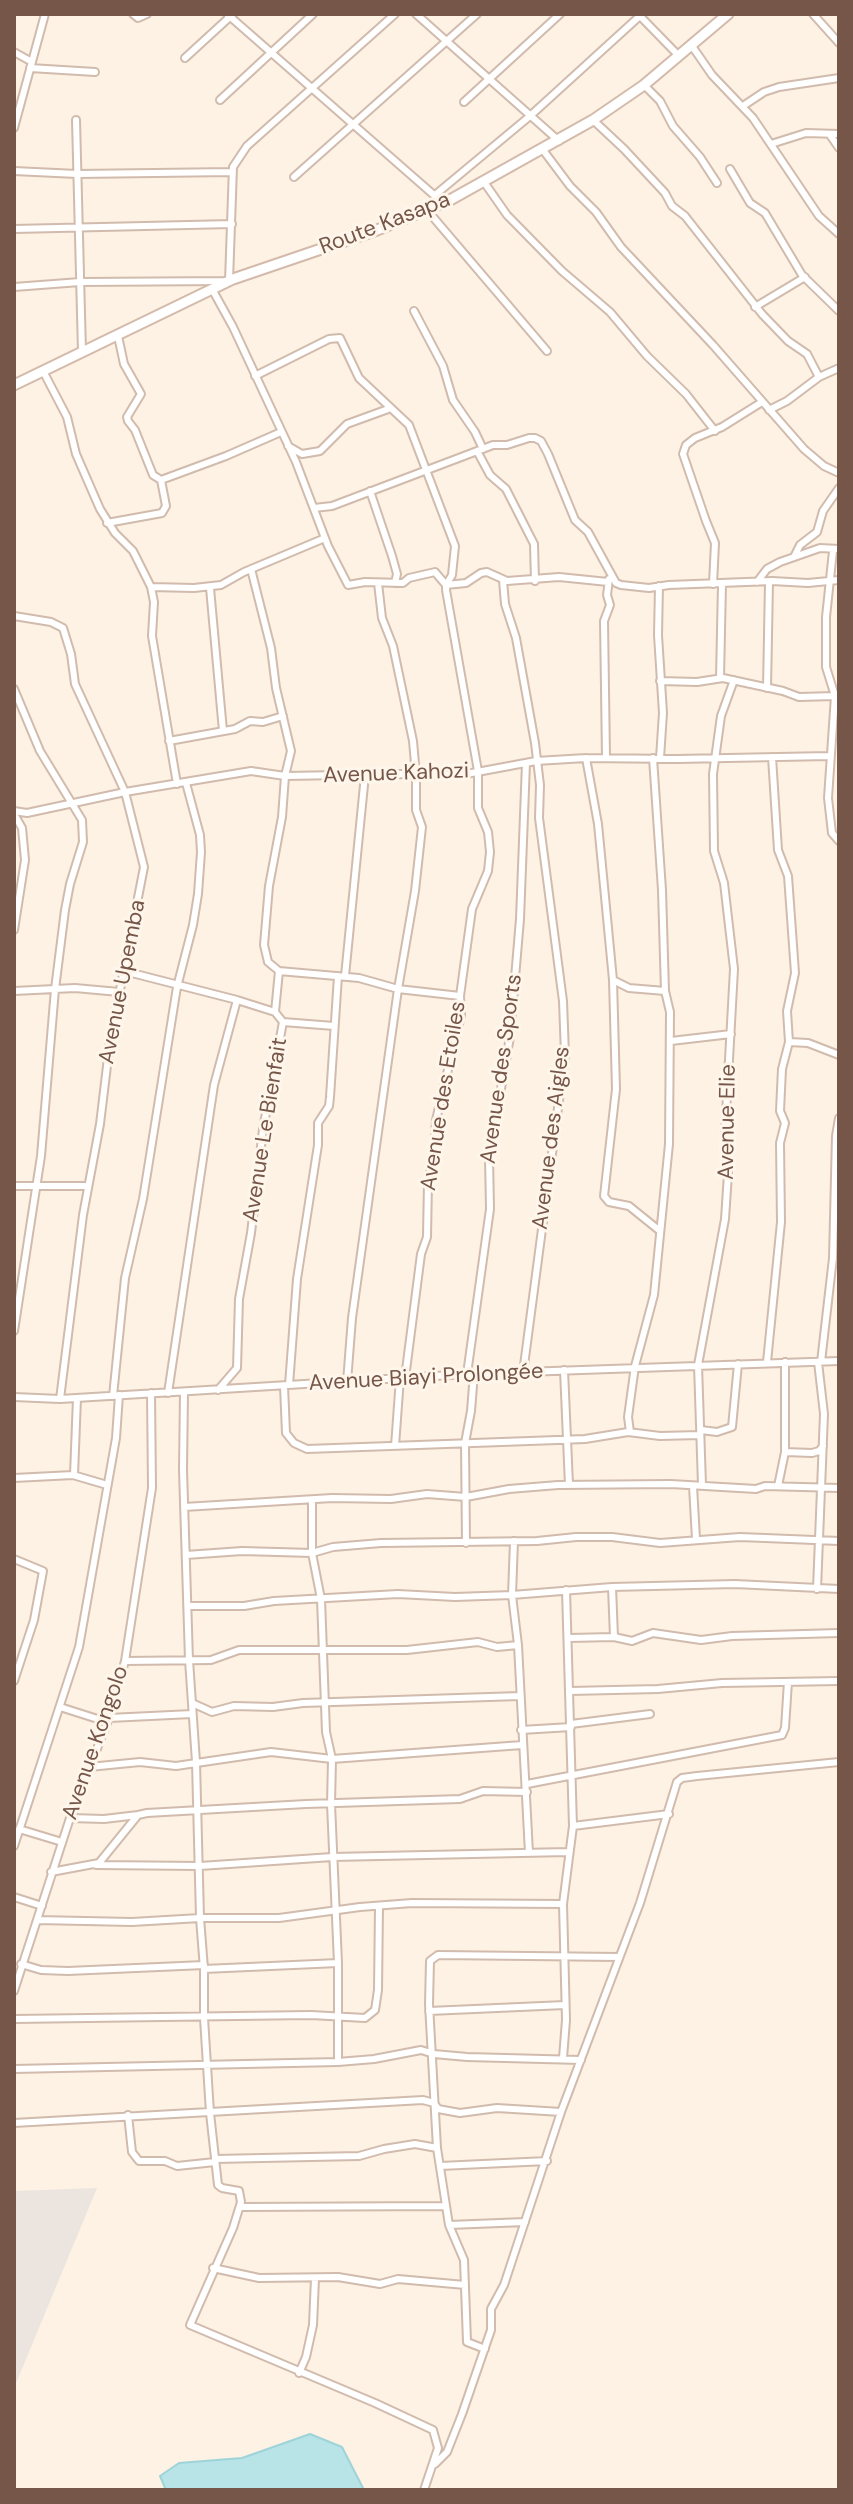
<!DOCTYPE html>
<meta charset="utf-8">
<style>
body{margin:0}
#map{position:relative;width:853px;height:2504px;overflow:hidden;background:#fdf2e4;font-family:"DM Sans",sans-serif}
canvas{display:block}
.frame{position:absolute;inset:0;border:16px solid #765649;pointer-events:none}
</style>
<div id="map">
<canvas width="853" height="2504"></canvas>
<div class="frame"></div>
</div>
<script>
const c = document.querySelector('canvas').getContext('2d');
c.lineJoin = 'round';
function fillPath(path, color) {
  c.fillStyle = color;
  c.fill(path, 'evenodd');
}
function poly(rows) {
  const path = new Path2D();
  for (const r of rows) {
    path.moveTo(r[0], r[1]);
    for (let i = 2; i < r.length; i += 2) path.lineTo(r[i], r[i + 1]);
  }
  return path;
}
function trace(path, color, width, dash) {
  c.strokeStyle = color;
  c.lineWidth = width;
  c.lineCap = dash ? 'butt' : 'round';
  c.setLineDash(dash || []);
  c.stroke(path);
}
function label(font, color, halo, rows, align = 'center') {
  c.font = font + ' "DM Sans",sans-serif';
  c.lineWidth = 6;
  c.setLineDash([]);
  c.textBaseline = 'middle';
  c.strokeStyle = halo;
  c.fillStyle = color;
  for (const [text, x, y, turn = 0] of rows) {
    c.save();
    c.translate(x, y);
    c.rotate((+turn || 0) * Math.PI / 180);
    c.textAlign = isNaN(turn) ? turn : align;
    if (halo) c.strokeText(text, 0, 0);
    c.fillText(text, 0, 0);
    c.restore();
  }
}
const industrial = poly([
 [97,2188,14,2388,14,2191]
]);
const water = poly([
 [310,2434,342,2447,364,2490,166,2490,160,2476,179,2463,242,2458,310,2434]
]);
const minor = poly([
 [133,14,138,18,147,14],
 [227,14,443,203],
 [416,14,559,141],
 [638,14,678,55],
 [813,14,839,43],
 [692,46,712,75,753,118,819,216,839,234],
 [14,52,32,62],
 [185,58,233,14],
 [30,68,95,72],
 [644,85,660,101,673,126,700,157,717,183],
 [220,100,313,14],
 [464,102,560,14],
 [743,106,764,92,779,87,839,78],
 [76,120,82,352],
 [593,120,624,149,665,193,672,206,685,216,762,314,788,341,807,354,819,377],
 [14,128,45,14],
 [830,135,839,148],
 [771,144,806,133,839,134],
 [543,150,570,186,596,212,621,247,713,345,804,449,824,466,839,473],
 [730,169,750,203,765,213,802,275,839,311],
 [14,171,77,174,232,172],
 [294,177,477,14],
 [484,182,507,215,562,271,610,312,647,356,686,394,715,431],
 [435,195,530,116,642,14],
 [427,210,547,351],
 [14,229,232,224],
 [14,287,80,282,229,281,233,167,247,146,395,14],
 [212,289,233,327,296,462,328,546,348,585,365,582,403,583,409,578,435,572,446,585,466,583,481,573,487,572,507,581,559,577,608,582],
 [755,307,805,277],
 [414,311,443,366,453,400,475,432,483,449],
 [43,371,67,417,76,454,100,509,115,533,133,551,151,587,154,602,152,636,177,784],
 [255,376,329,339,340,338,359,378,409,425,455,546,452,575,446,585,446,590,478,771,478,808,488,832,490,852,488,871,472,909,460,996,461,1015,436,1120,434,1155,428,1182,427,1237,421,1254,405,1378],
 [769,410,787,401,819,377,839,368],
 [288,446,302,454,320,451,347,424,391,408],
 [477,451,490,475,506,489,534,544,535,581],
 [161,480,226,456,281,432],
 [370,491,392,556,397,574,395,583],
 [314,508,332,506,493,445,507,445,529,438,535,438,541,441,548,454,575,520,588,532,616,583,621,585,649,588,669,585,772,581,808,583,839,580],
 [107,523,162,513,166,506,161,480,153,475,135,430,128,421,127,417,141,394,124,364,118,336],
 [833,551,826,617,826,667,835,696,828,798,832,833,839,841],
 [794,557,800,545,817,532,823,511,839,488],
 [503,580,505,604,516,638,535,743,540,785,539,818,563,1001,565,1055,523,1373],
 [757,582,767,569,780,562,820,548,839,549],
 [713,584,715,543,706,521,683,454,686,445,695,438,722,427,762,402],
 [659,586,658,635,663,713,660,758],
 [151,587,194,588,221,585,244,572,325,538],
 [210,588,223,731],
 [14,616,51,622,63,628,71,654,75,684,125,792,144,867,110,1041,100,1124,83,1215,60,1399],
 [720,678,722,584],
 [660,681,697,682,723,678,783,691,799,697,835,696],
 [767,688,769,582],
 [14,689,40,751,82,820,83,842,70,884,65,910,55,989,41,1156,14,1331],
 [169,741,235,729,250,721,263,722,283,716],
 [606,757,604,621,610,605,607,595,609,579],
 [586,758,598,824,613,980,616,1089,604,1196,609,1202,629,1206,660,1231],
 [14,811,27,813,125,792,251,771,285,776,399,774,461,775,536,761,586,758,677,759,829,756],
 [14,814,22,828,25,860,14,930],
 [124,971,237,1000],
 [279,971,359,978,398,989,460,996],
 [345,976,365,775],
 [613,980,629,988,665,991],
 [14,991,75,988,119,992],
 [283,1022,334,1026],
 [671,1041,731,1034],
 [789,1042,808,1043,839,1055],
 [14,1186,88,1186],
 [767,1362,781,1222,780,1143,785,1123,780,1111,782,1069,789,1042,787,1011,795,973,788,876,778,850,772,757],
 [821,1362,833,1258,836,1136,839,1118],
 [564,1370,569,1485],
 [467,1374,490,1209,489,1157,510,1037,520,919,526,763],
 [347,1382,352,1318,398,989,415,891,422,827,416,810,416,775,413,741,393,646,382,618,378,583],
 [289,1385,297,1279,318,1145,318,1123,329,1106,330,1097,338,976],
 [284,1386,286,1433,294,1443,307,1449,585,1439,628,1432,660,1436,700,1435],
 [218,1390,237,1368,239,1299,251,1233,263,1129,283,1022,275,1012,279,971,268,962,264,945,269,886,282,817,285,776,291,751,276,688,271,648,251,569],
 [184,1392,183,1470,189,1660,196,1762,200,1918,204,1969,204,2018,210,2113,218,2185,222,2188,239,2191,241,2202,233,2228,190,2325,375,2403,433,2430,438,2448,424,2490],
 [168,1393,214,1085,237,1000,275,1012],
 [113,1396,125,1278,143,1199,177,987,193,925,198,894,201,852,200,835,186,783],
 [14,1397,60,1399,467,1374,839,1361],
 [701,1430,717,1432,732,1427,738,1364],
 [630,1432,628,1417,635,1366,654,1295,669,1144,670,1012,665,991,662,890,653,758],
 [395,1446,400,1378],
 [785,1452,812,1453,819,1451,823,1446],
 [74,1475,77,1398],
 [14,1478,73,1475,107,1485],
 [702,1485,698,1365,725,1219,728,1174,725,1132,734,969,724,883,714,851,713,774,721,716,734,680],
 [693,1486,696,1539],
 [778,1486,785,1452,785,1362],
 [312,1501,312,1553,321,1599,326,1732,332,1759,331,1804,338,1963,338,2062,374,2059,421,2050,434,2054,467,2057,581,2060],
 [184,1507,332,1498,391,1499,427,1494,466,1497,509,1489,558,1485,671,1484,756,1489,765,1486,839,1488],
 [514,1541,512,1595,518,1645,529,1853],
 [466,1543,465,1443,471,1411,474,1373],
 [186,1555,242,1551,312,1553,333,1547,381,1543,537,1541,576,1537,612,1537,660,1543,740,1537,839,1541],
 [14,1559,43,1571,34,1620,14,1681],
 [612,1587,735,1584,839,1589],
 [817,1589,824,1414,818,1362],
 [188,1606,244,1606,274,1601,398,1594,455,1597,512,1595,612,1587,614,1637,569,1638],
 [614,1637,632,1641,653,1633,701,1640,732,1636,839,1633],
 [125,1661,211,1660,239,1650,407,1650,478,1642,497,1647,518,1645],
 [570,1691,658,1689,722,1683,839,1681],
 [192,1703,212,1712,234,1706,273,1707,303,1703,520,1696],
 [60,1707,107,1722],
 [109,1718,192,1714],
 [571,1724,650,1714],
 [521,1730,571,1727],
 [89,1767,140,1762,176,1766,271,1752,332,1759,522,1745],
 [527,1784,782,1735,785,1728,788,1682],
 [70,1818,104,1819,138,1815],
 [573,1826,669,1814],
 [19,1829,62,1842],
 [14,1846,79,1647,116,1438,119,1395],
 [96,1865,200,1866,332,1857,568,1852],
 [51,1872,99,1863,138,1815,147,1813,306,1804,460,1799,483,1791,527,1792],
 [14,1897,42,1906],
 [37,1920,132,1922,200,1918,279,1918,360,1907,412,1903,563,1904],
 [21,1964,41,1970,68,1971,204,1965],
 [204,1969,338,1963],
 [14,1991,70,1818,109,1718,125,1661,152,1488,151,1393],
 [429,2011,565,2005],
 [14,2019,311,2015,365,2018,375,2010,378,1990,379,1906],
 [563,2058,566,2020,563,1904,573,1826,566,1590],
 [14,2069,338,2062],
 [128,2115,132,2152,139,2161,165,2161,177,2166,215,2162],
 [14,2123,423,2100,434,2103,438,2109,460,2113,497,2108,561,2112],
 [215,2159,359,2156,384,2149,415,2144,437,2148],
 [440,2166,547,2161],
 [241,2207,446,2206],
 [449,2225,525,2222],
 [213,2268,259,2278,338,2277,380,2284,398,2279,465,2285],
 [485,2349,467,2342,464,2260,449,2225,437,2148,429,2004,430,1961,438,1955,619,1957],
 [299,2373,306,2357,313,2325,315,2278],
 [435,2464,447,2452,462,2414,491,2330,491,2309,504,2285,561,2112,640,1903,677,1782,682,1778,697,1776,839,1762]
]);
const secondary = poly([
 [14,385,233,279,377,230,450,200,593,120,644,85,728,14]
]);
const streetNames = [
 ["Route Kasapa",385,224,-21],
 ["Avenue Kahozi",396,774,-2],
 ["Avenue Upemba",123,982,-79],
 ["Avenue des Sports",502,1069,-82],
 ["Avenue des Etoiles",444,1096,-81],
 ["Avenue Elie",728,1122,-89],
 ["Avenue Le Bienfait",266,1130,-81],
 ["Avenue des Aigles",552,1138,-83],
 ["Avenue Biayi Prolongée",426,1378,-3],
 ["Avenue Kongolo",96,1743,-71]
];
fillPath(industrial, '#ece4df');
fillPath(water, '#b8e3e7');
trace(water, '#9ed4d9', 2);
trace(minor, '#d1bbad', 10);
trace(secondary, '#d4baaa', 13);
trace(minor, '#fff', 6);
trace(secondary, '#fff', 9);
label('22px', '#765649', '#fff6eb', streetNames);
</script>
